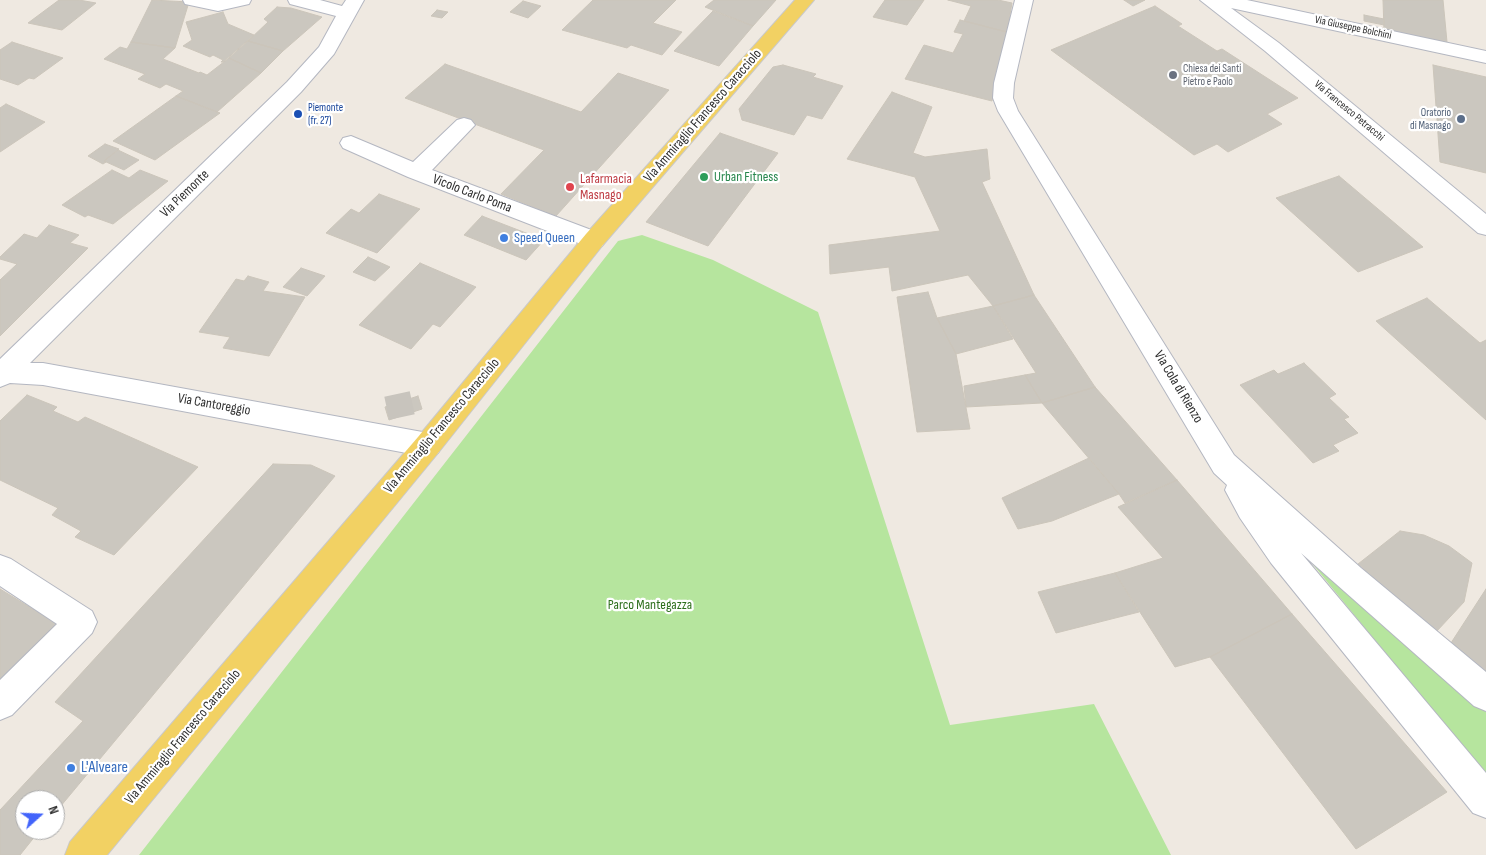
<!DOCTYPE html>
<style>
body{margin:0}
#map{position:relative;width:1486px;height:855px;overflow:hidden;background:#efe9e1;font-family:"Sofia Sans Condensed",sans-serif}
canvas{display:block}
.north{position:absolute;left:15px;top:790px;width:50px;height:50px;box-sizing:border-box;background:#fff;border:1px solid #ababab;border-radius:50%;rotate:70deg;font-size:14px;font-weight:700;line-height:20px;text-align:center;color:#2e2e2e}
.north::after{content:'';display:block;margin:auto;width:18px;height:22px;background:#4264fb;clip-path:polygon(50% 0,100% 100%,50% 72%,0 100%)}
</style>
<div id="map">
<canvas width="1486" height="855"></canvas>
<div class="north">N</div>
</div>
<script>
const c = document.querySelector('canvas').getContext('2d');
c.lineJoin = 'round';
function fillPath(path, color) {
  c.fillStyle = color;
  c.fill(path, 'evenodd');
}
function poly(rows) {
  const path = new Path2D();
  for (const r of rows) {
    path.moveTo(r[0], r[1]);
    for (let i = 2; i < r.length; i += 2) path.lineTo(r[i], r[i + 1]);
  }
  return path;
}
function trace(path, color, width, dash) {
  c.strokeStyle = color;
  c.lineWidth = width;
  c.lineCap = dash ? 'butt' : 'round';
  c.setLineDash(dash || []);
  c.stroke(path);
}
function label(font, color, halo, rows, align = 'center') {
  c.font = font + ' "Sofia Sans Condensed",sans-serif';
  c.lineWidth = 4.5;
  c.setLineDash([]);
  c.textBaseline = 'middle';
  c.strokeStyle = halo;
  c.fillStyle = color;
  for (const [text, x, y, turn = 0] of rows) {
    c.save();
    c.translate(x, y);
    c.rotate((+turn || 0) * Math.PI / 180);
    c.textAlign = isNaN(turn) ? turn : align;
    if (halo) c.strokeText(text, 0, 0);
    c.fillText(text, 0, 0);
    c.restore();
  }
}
const green = poly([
 [642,235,713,260,818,312,950,725,1094,704,1171,855,139,855,618,241],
 [1280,524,1486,712,1486,775,1355,616]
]);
const building = poly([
 [59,0,79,0,96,3,62,30,28,23,59,0],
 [152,0,189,2,175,48,131,42,152,0],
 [593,0,676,0,653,23,682,32,662,55,631,45,627,48,562,30,593,0],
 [714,0,776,0,753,26,705,7,714,0],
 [885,0,924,0,907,25,873,17,885,0],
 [948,0,998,0,1012,3,1007,32,964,21,971,6,948,0],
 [1124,0,1145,0,1133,6,1124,0],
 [1383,0,1443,0,1447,42,1384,30,1383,0],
 [523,1,541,6,528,18,510,12,523,1],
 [1155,6,1182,24,1178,26,1217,51,1222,49,1298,98,1267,114,1282,124,1228,152,1217,144,1194,155,1051,50,1155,6],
 [277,7,291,8,322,17,283,51,248,41,268,22,264,19,277,7],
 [437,10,448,12,442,18,431,16,437,10],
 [713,11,753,26,719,66,674,51,713,11],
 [223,12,228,24,254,35,223,62,221,62,223,60,213,55,210,57,183,46,192,40,186,22,223,12],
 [1364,15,1384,19,1384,25,1364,21,1364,15],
 [960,20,1007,32,992,101,905,79,924,45,953,53,963,34,954,32,960,20],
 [248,41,283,51,261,73,229,58,248,41],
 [12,42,63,58,34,79,29,78,18,85,0,79,0,50,12,42],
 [131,42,175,48,163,59,199,73,200,72,207,75,229,58,261,73,217,112,176,96,183,91,166,84,160,88,138,79,145,74,104,59,120,47,127,49,131,42],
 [445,64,581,112,618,73,669,90,556,216,501,194,544,150,405,98,445,64],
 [783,65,816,74,813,77,843,86,822,119,807,115,794,135,742,120,739,109,773,67,783,65],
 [1433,65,1486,77,1486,173,1440,162,1433,65],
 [892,92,932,107,913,153,925,157,987,149,990,179,982,182,1034,295,993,306,968,275,892,291,889,267,830,274,829,245,940,231,915,177,847,159,892,92],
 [176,96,220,113,155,160,113,141,176,96],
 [6,104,45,122,0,152,0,108,6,104],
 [720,133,778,153,708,246,646,222,720,133],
 [105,144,119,149,104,161,106,162,103,164,88,156,105,144],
 [118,150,139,160,124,170,104,161,118,150],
 [112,170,129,178,140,170,168,181,113,224,88,215,85,217,62,205,112,170],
 [1339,176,1423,247,1358,272,1276,198,1339,176],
 [379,194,420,209,377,253,326,233,351,209,359,213,379,194],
 [482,216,544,240,526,260,464,235,482,216],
 [49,225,79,235,70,243,88,248,0,336,0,280,17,264,0,259,0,257,24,234,37,238,49,225],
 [368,257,390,267,375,281,353,272,368,257],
 [420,263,476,287,440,327,433,324,411,349,359,325,420,263],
 [301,268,325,276,307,296,283,287,301,268],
 [248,276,269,282,263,291,305,297,269,356,223,348,230,337,199,332,236,279,244,281,248,276],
 [928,292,937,318,956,354,970,429,917,432,897,297,928,292],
 [1034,295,1095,387,1042,403,1025,375,1036,373,993,306,1034,295],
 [1427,298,1480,343,1486,340,1486,420,1376,321,1427,298],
 [993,306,1013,339,956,354,937,318,993,306],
 [1304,363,1336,394,1329,398,1349,417,1344,419,1358,433,1333,445,1339,451,1313,463,1240,385,1274,370,1278,374,1304,363],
 [1025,375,1042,403,966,407,964,386,1025,375],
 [1095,387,1177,480,1125,503,1119,494,1042,403,1095,387],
 [27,395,57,407,53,411,78,422,85,417,198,467,114,555,75,537,81,531,52,515,58,508,0,480,0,421,27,395],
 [418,396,422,409,389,420,385,407,418,396],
 [1089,458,1119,494,1052,521,1018,529,1002,498,1089,458],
 [273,464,311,465,335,476,55,813,55,800,25,800,25,830,40,830,20,855,0,855,0,810,83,721,55,702,273,464],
 [1177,480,1292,614,1210,657,1175,667,1115,573,1163,558,1118,507,1177,480],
 [1400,531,1424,535,1449,546,1472,563,1464,602,1436,632,1358,564,1400,531],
 [1115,573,1139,612,1056,633,1038,592,1115,573],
 [0,589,67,630,0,697,0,589],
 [1486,589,1486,676,1449,646,1486,589],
 [1292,614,1447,792,1356,849,1210,657,1292,614]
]);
const minorTunnel = poly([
 [397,394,402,417]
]);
const minor = poly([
 [183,0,251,0,249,4,218,11,185,4,183,0],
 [288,0,320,0,342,6,346,0,364,0,334,54,301,92,30,363,43,363,428,433,438,437,442,445,438,453,428,457,43,385,10,383,0,387,0,359,287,82,319,47,336,16,290,4,288,0],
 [1015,0,1033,0,1014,83,1013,98,1018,111,1234,455,1361,568,1486,672,1486,711,1474,706,1301,553,1486,773,1486,818,1473,813,1271,563,1240,518,1225,490,1227,485,1214,473,998,111,993,98,994,83,1015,0],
 [1200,0,1247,0,1486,51,1486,63,1231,8,1279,43,1486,214,1486,235,1478,233,1265,51,1200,0],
 [464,118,471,120,475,125,432,170,602,234,606,240,602,246,594,249,586,246,408,177,343,148,340,143,343,138,351,136,413,162,457,120,464,118],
 [0,555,11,559,92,611,97,622,92,633,12,715,0,720,0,680,57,624,0,586,0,555]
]);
const major = poly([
 [795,0,814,0,602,246,438,453,107,855,65,855,70,842,418,437,586,234,795,0]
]);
const markers = [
 [1173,75,5,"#6b7280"],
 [298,114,5,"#1a4fb4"],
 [1461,119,5,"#5c6f8a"],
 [704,177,5,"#2e9e5b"],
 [570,187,5,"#e0444e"],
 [504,238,5,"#3f7fe0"],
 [71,768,5,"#3f7fe0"]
];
const farStreetnames = [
 ["Via Giuseppe Bolchini",1353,28,12],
 ["Via Francesco Petracchi",1349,111,40]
];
const farWorshipnames = [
 ["Chiesa dei Santi",1183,69],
 ["Pietro e Paolo",1183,82]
];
const farTransitnames = [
 ["Piemonte",308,108],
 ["(fr. 27)",308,121]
];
const farServicenames = [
 ["Oratorio",1451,113],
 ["di Masnago",1451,126]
];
const streetNames = [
 ["Via Ammiraglio Francesco Caracciolo",703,116,-49],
 ["Via Piemonte",185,194,-44],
 ["Vicolo Carlo Poma",472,194,21],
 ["Via Cola di Rienzo",1178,387,59],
 ["Via Cantoreggio",214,405,10],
 ["Via Ammiraglio Francesco Caracciolo",442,426,-50],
 ["Via Ammiraglio Francesco Caracciolo",183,737,-50]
];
const leisureNames = [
 ["Urban Fitness",714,177]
];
const healthNames = [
 ["Lafarmacia",580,179],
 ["Masnago",580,195]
];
const shopNames = [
 ["Speed Queen",514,238]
];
const parkNames = [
 ["Parco Mantegazza",650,605]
];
const nearShopnames = [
 ["L'Alveare",81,768]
];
fillPath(green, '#b6e59e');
fillPath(building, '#cbc7bf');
trace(building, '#cbc5ba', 1);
trace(minorTunnel, '#c8c4bd', 26, [26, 13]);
trace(minor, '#b4b7c1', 2);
trace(major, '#c9c9c9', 2);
fillPath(minor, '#fff');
fillPath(major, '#f2d163');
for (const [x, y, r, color] of markers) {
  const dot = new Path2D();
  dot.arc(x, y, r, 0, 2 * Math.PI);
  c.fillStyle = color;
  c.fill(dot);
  trace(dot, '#fff', 2);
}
label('11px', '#2e2e2e', '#fff', farStreetnames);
label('11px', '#5b616d', '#fff', farWorshipnames, 'left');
label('11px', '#164399', '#fff', farTransitnames, 'left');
label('11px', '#4e5e75', '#fff', farServicenames, 'right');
label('14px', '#2e2e2e', '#fff', streetNames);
label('14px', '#27864d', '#fff', leisureNames, 'left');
label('14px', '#be3a42', '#fff', healthNames, 'left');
label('14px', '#366cbe', '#fff', shopNames, 'left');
label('14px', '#2c6e1b', '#fff', parkNames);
label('16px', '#366cbe', '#fff', nearShopnames, 'left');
</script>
